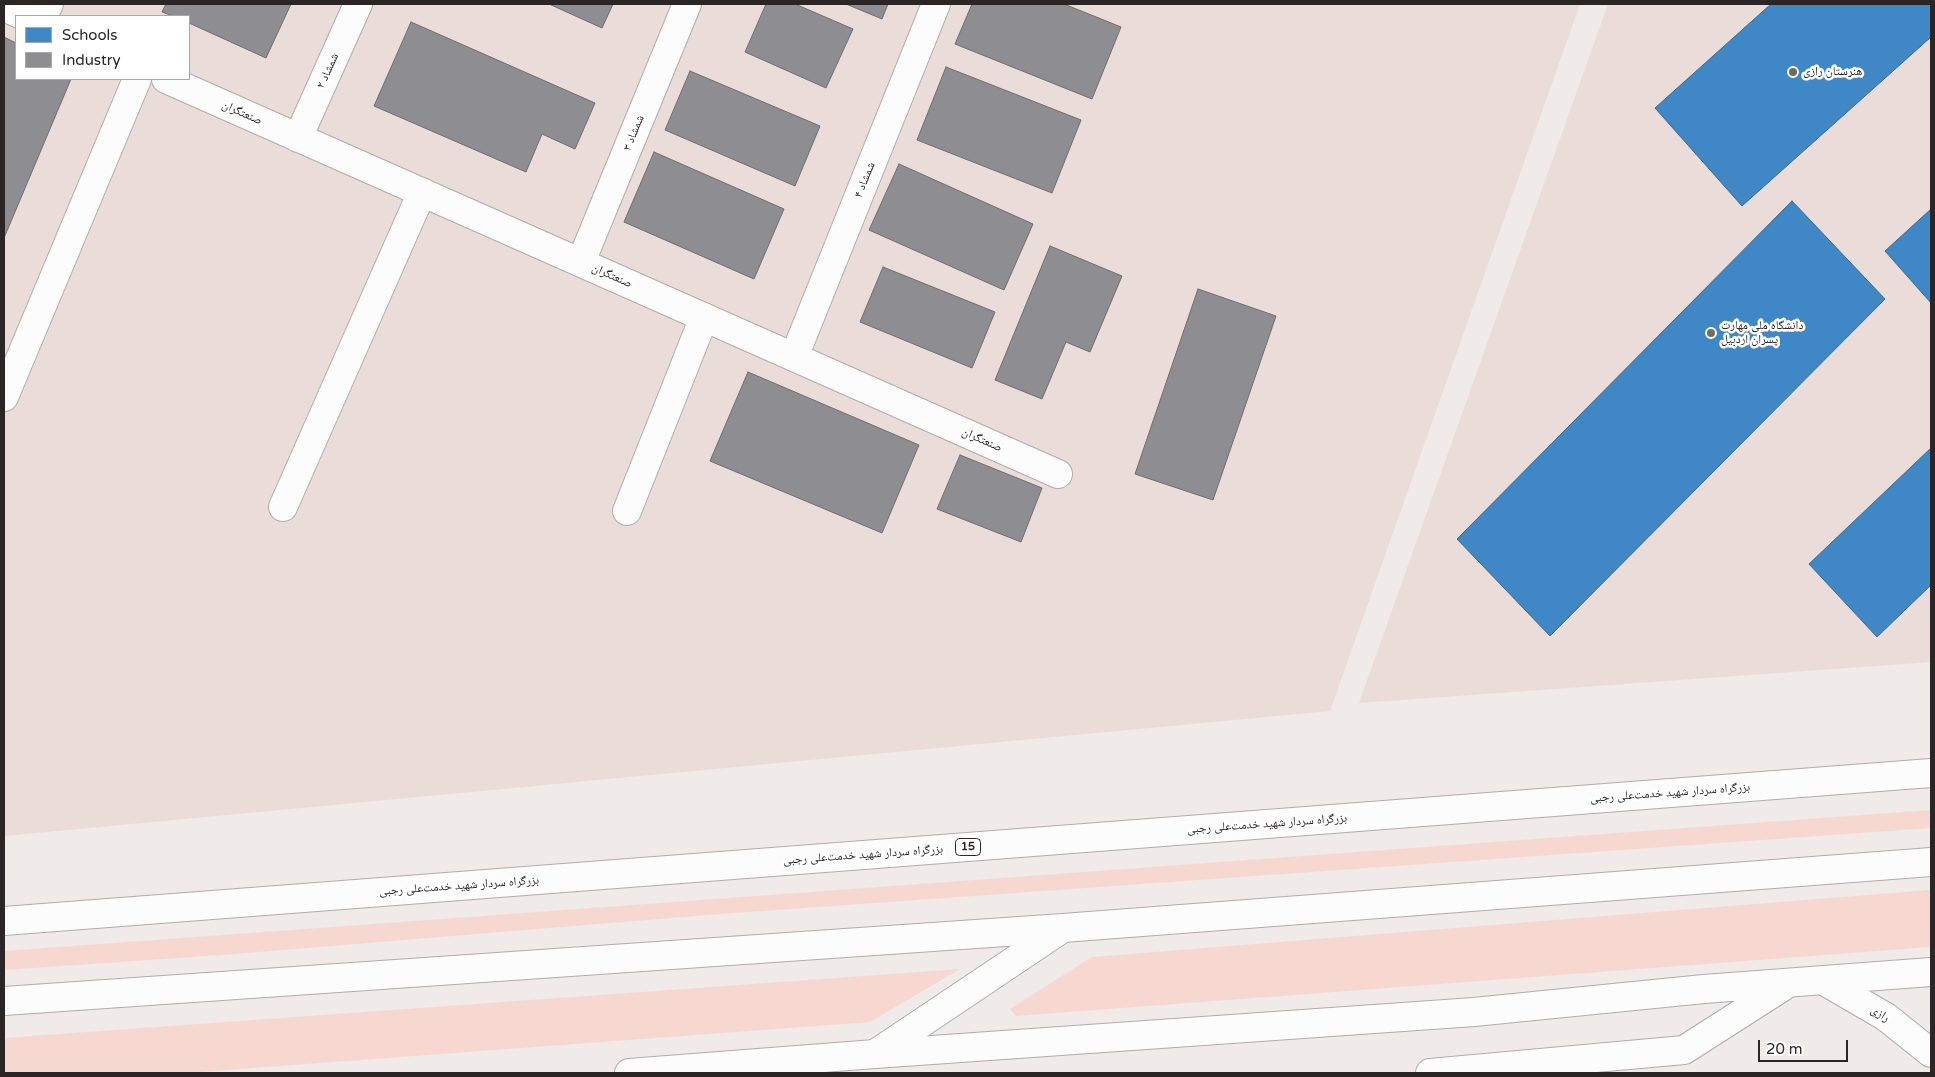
<!DOCTYPE html>
<meta charset="utf-8">
<style>
body{margin:0}
#map{position:relative;width:1935px;height:1077px;overflow:hidden;background:#f0eae8;font-family:"Varela Round",sans-serif}
canvas{display:block}
.frame{position:absolute;inset:0;border:5px solid #2b2625;pointer-events:none}
.legend{position:absolute;left:15px;top:15px;width:175px;height:65px;box-sizing:border-box;background:#fff;border:1px solid #aaa8a8;margin:0;padding:6px 9px;list-style:none;font-size:15px;color:#2b2625}
.legend li{display:flex;align-items:center;gap:10px;height:25px}
.legend b{width:25px;border:1px solid #aaa8a8}
.scale{position:absolute;left:1758px;top:1040px;width:90px;height:22px;box-sizing:border-box;border:2px solid #2b2625;border-top:0;padding-left:6px;font-size:15px;line-height:18px;white-space:nowrap;color:#2b2625;-webkit-text-stroke:4px #fff;paint-order:stroke}
</style>
<div id="map">
<canvas width="1935" height="1077"></canvas>
<div class="frame"></div>
<ul class="legend">
<li><b style="height:14px;background:#3f88c5"></b>Schools</li>
<li><b style="height:14px;background:#8d8d92"></b>Industry</li>
</ul>
<div class="scale">20 m</div>
</div>
<script>
const c = document.querySelector('canvas').getContext('2d');
c.lineJoin = 'round';
function fillPath(path, color) {
  c.fillStyle = color;
  c.fill(path, 'evenodd');
}
function poly(rows) {
  const path = new Path2D();
  for (const r of rows) {
    path.moveTo(r[0], r[1]);
    for (let i = 2; i < r.length; i += 2) path.lineTo(r[i], r[i + 1]);
  }
  return path;
}
function trace(path, color, width, dash) {
  c.strokeStyle = color;
  c.lineWidth = width;
  c.lineCap = dash ? 'butt' : 'round';
  c.setLineDash(dash || []);
  c.stroke(path);
}
function label(font, color, halo, rows, align = 'center') {
  c.font = font + ' "Varela Round","Noto Naskh Arabic",sans-serif';
  c.lineWidth = 5;
  c.setLineDash([]);
  c.textBaseline = 'middle';
  c.strokeStyle = halo;
  c.fillStyle = color;
  for (const [text, x, y, turn = 0] of rows) {
    c.save();
    c.translate(x, y);
    c.rotate((+turn || 0) * Math.PI / 180);
    c.textAlign = isNaN(turn) ? turn : align;
    if (halo) c.strokeText(text, 0, 0);
    c.fillText(text, 0, 0);
    c.restore();
  }
}
const built = poly([
 [4,4,1580,4,1330,711,4,836],
 [16,16,189,16,189,79,16,79],
 [1608,4,1931,4,1931,662,1359,703]
]);
const green = poly([
 [1931,810,1931,828,720,914,222,955,4,970,4,951],
 [1930,890,1931,947,1016,1016,1010,1009,1092,957],
 [960,969,870,1022,186,1073,4,1073,4,1038]
]);
const schools = poly([
 [1771,4,1931,4,1931,37,1742,206,1655,108,1771,4],
 [1792,201,1885,299,1550,636,1457,539,1792,201],
 [1931,209,1931,303,1885,251,1931,209],
 [1931,448,1931,585,1877,637,1809,564,1931,448]
]);
const industry = poly([
 [166,4,291,4,266,58,189,23,189,16,173,16,162,12,166,4],
 [549,4,613,4,602,28,549,4],
 [766,4,795,4,853,29,826,88,745,52,766,4],
 [846,4,888,4,882,19,846,4],
 [972,4,1064,4,1121,27,1092,99,955,44,972,4],
 [411,22,595,103,575,149,542,134,526,172,374,106,411,22],
 [4,37,16,43,16,79,71,79,4,238,4,37],
 [946,67,1081,120,1052,193,917,140,946,67],
 [690,71,820,126,795,186,665,130,690,71],
 [654,152,784,209,754,279,624,222,654,152],
 [899,164,1033,224,1004,290,869,230,899,164],
 [1050,246,1122,276,1090,352,1066,342,1042,399,995,380,1050,246],
 [883,267,995,312,972,368,860,322,883,267],
 [1198,289,1276,316,1213,500,1135,474,1198,289],
 [748,372,919,445,882,533,710,461,748,372],
 [960,455,1042,488,1021,542,937,509,960,455]
]);
const minor = poly([
 [4,7,24,16],
 [43,16,49,4],
 [166,79,1058,474],
 [298,138,358,4],
 [581,262,687,4],
 [794,357,936,4],
 [4,397,137,79],
 [283,507,422,192],
 [627,511,704,317],
 [1824,981,1886,1017,1931,1053],
 [629,1073,875,1054,1474,1012,1704,989,1931,972],
 [1430,1073,1684,1050,1784,986]
]);
const highway = poly([
 [4,921,1931,773],
 [4,1001,1063,928,1931,862],
 [875,1054,1063,928]
]);
const markers = [
 [1793,72,5,"#706b69"],
 [1711,333,5,"#706b69"]
];
const shields = [
 [968,847,25]
];
const shieldNames = [
 ["15",968,847]
];
const streetNames = [
 ["شمشاد ۲",328,71,-66],
 ["صنعتگران",242,113,24],
 ["شمشاد ۳",634,133,-68],
 ["شمشاد ۴",865,180,-68],
 ["صنعتگران",612,276,24],
 ["صنعتگران",982,440,24],
 ["بزرگراه سردار شهید خدمت‌علی رجبی",1670,793,-4],
 ["بزرگراه سردار شهید خدمت‌علی رجبی",1267,824,-4],
 ["بزرگراه سردار شهید خدمت‌علی رجبی",863,855,-4],
 ["بزرگراه سردار شهید خدمت‌علی رجبی",459,886,-4],
 ["رازی",1880,1014,32]
];
const poiNames = [
 ["هنرستان رازی",1803,72],
 ["دانشگاه ملی مهارت",1721,326],
 ["پسران اردبیل",1721,340]
];
fillPath(built, '#eadcd9');
fillPath(green, '#f7d8d1');
fillPath(schools, '#3f88c5');
trace(schools, '#396b95', 1);
fillPath(industry, '#8d8d92');
trace(industry, '#706e71', 1);
trace(minor, '#b1acab', 30);
trace(highway, '#b1acab', 30);
trace(minor, '#fdfcfc', 28);
trace(highway, '#fdfcfc', 28);
for (const [x, y, r, color] of markers) {
  const dot = new Path2D();
  dot.arc(x, y, r, 0, 2 * Math.PI);
  c.fillStyle = color;
  c.fill(dot);
  trace(dot, '#fff', 2);
}
for (const [x, y, w] of shields) {
  const box = new Path2D();
  box.roundRect(x - w / 2, y - 8.5, w, 17, 4);
  c.fillStyle = '#fff';
  c.fill(box);
  trace(box, '#2b2625', 1);
}
label('bold 11px', '#2b2625', null, shieldNames);
label('12px', '#2b2625', '#fff', streetNames);
label('12px', '#2b2625', '#fff', poiNames, 'left');
</script>
